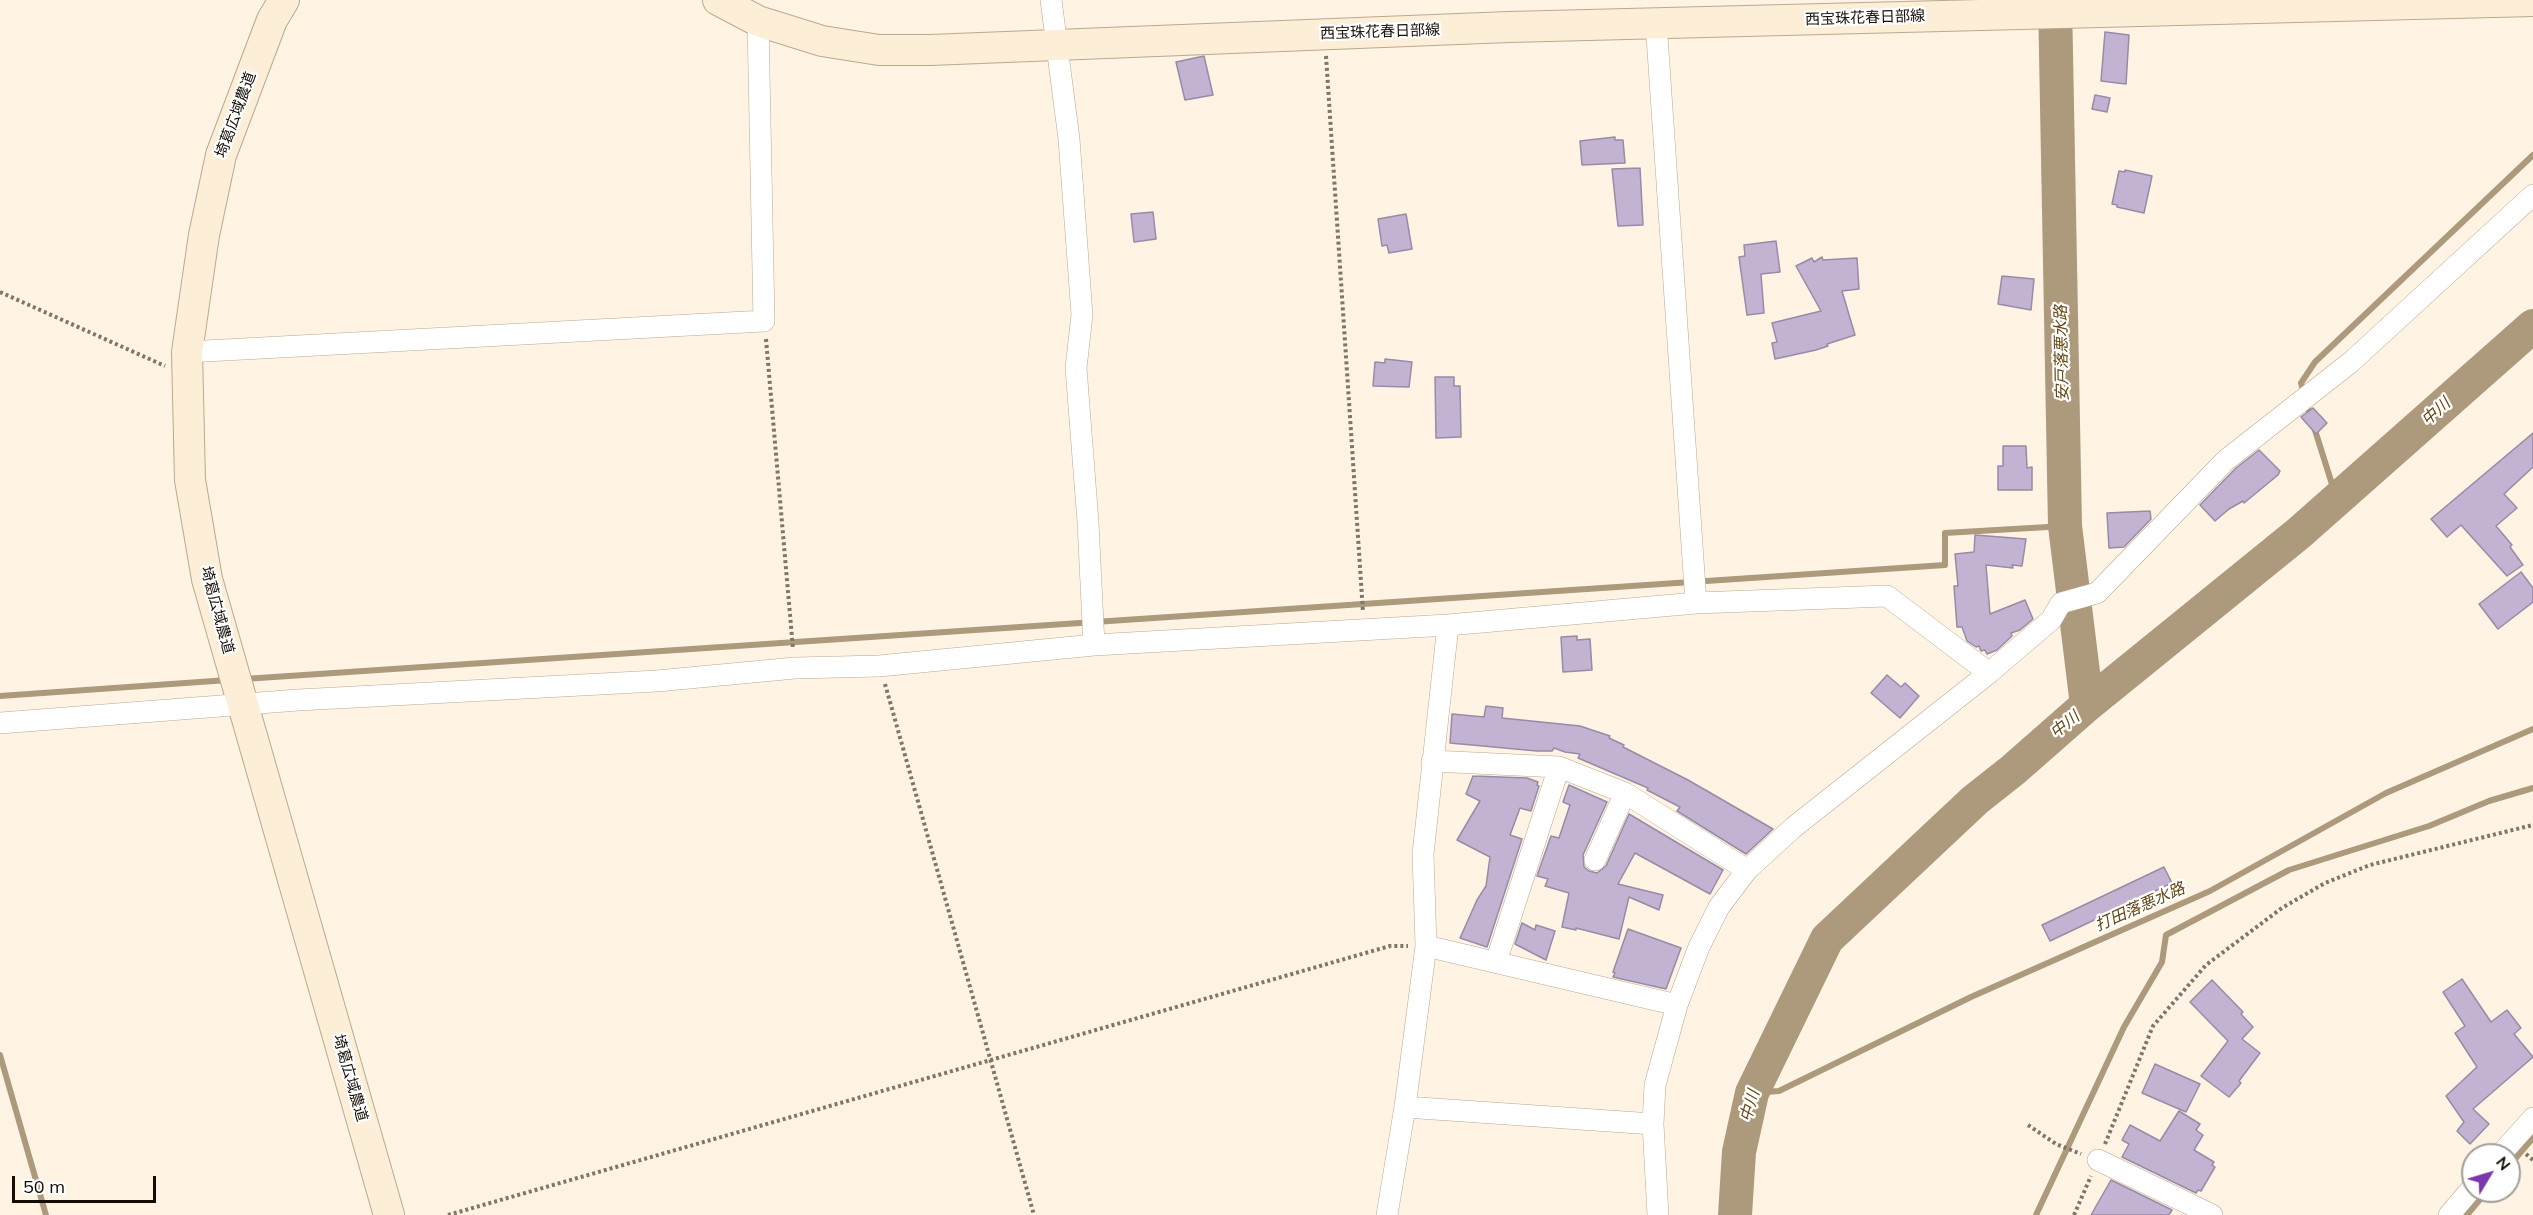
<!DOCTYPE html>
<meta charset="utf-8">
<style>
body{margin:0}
#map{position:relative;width:2533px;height:1215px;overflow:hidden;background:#fff3e3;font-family:Mulish,sans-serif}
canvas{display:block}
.north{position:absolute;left:2461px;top:1143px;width:60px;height:60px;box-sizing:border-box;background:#fff;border:2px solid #a19e9b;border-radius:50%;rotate:52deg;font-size:16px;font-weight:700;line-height:24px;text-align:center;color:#130d05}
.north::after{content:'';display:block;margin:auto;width:21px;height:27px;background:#7a38ac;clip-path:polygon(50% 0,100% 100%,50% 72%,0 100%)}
.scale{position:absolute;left:12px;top:1176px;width:144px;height:27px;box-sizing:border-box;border:3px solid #130d05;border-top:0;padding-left:8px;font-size:18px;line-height:21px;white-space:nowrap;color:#130d05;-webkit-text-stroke:4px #fff;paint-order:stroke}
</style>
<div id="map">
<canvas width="2533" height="1215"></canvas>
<div class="north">N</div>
<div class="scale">50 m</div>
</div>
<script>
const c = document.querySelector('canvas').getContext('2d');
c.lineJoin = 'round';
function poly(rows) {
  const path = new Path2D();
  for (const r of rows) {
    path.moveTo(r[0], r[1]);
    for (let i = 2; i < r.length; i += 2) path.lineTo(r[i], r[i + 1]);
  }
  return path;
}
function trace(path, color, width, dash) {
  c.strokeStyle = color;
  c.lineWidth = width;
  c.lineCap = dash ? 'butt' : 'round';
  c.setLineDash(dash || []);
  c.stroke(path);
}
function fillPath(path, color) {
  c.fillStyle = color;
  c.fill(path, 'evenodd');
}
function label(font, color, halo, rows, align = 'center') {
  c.font = font + ' Mulish,"Noto Sans JP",sans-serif';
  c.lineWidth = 4.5;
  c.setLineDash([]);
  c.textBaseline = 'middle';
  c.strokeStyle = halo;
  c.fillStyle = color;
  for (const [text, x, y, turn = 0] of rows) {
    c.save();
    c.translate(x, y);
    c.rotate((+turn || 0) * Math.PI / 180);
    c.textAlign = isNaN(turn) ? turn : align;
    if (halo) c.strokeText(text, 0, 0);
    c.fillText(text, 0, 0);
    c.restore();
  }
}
const stream = poly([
 [2311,418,2301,383,2315,362,2533,155],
 [2314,427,2337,500],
 [244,679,1945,565,1945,533,2065,526],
 [0,696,228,680],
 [0,1055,46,1215],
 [1752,1093,1779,1091,1971,997,2210,891,2386,793,2533,729],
 [2509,1166,2533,1138],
 [2036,1215,2124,1027,2162,962,2166,935,2289,870,2429,826,2489,801,2533,788],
 [2467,1215,2487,1191]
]);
const river = poly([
 [2055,0,2065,526,2087,705],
 [1735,1215,1739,1152,1752,1093,1827,939,1975,800,2013,770,2087,705,2299,533,2533,326]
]);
const building = poly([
 [2105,32,2129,35,2126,84,2101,81,2105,32],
 [1204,56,1213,95,1185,100,1176,62,1204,56],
 [2095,95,2110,98,2107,112,2092,109,2095,95],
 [1615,137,1615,140,1623,140,1625,163,1582,165,1580,141,1615,137],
 [1640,168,1643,225,1618,226,1612,169,1640,168],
 [2125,170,2152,176,2144,213,2117,207,2117,205,2112,204,2119,171,2125,172,2125,170],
 [1153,212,1156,239,1134,242,1131,214,1153,212],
 [1406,214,1412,249,1389,253,1387,245,1382,246,1378,219,1406,214],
 [1776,241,1780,272,1761,274,1764,313,1747,315,1739,257,1745,256,1744,245,1776,241],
 [1822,257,1823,260,1857,258,1859,289,1842,291,1855,335,1827,344,1828,346,1816,350,1775,359,1772,343,1777,342,1772,323,1821,311,1796,266,1812,258,1814,262,1822,257],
 [2002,276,2034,279,2031,310,1998,304,2002,276],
 [1385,359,1412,362,1409,387,1373,386,1375,362,1385,363,1385,359],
 [1435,377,1454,377,1454,386,1460,386,1461,437,1436,438,1435,377],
 [2313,408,2327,423,2316,434,2301,417,2313,408],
 [2533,433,2533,467,2504,494,2517,508,2496,526,2512,545,2510,547,2523,565,2507,576,2461,525,2447,537,2431,519,2533,433],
 [2003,446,2026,446,2027,468,2032,467,2032,490,1998,490,1998,466,2003,466,2003,446],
 [2259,450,2280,471,2278,475,2244,503,2243,501,2229,509,2215,521,2200,505,2236,468,2259,450],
 [2150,511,2151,519,2124,547,2109,548,2107,513,2150,511],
 [1975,535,2026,539,2022,566,2012,565,2013,568,1986,565,1990,614,2025,600,2033,619,2020,630,2011,633,2012,636,1997,650,1987,654,1985,650,1981,651,1979,646,1976,647,1967,641,1962,627,1957,627,1954,586,1958,586,1955,554,1974,552,1975,535],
 [2521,572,2533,588,2533,602,2498,629,2479,604,2521,572],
 [1577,636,1577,640,1590,639,1592,670,1563,672,1561,637,1577,636],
 [1887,675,1901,687,1905,683,1919,696,1900,718,1871,693,1887,675],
 [1486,706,1503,708,1502,718,1580,726,1610,736,1609,738,1624,745,1623,747,1688,780,1773,829,1746,854,1677,811,1680,807,1647,790,1648,788,1578,758,1580,754,1565,752,1554,748,1552,751,1537,751,1450,743,1452,714,1484,717,1486,706],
 [1473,776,1527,778,1538,782,1537,785,1539,786,1531,811,1520,808,1510,835,1522,839,1487,947,1460,938,1477,900,1486,886,1490,857,1457,840,1480,801,1466,794,1473,776],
 [1569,785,1607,802,1583,855,1584,867,1589,871,1597,873,1606,866,1629,814,1723,870,1710,894,1635,853,1618,884,1663,895,1659,910,1629,897,1619,939,1576,928,1576,930,1562,927,1569,893,1545,886,1548,879,1537,876,1551,836,1559,838,1570,805,1563,802,1569,785],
 [2164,867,2172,883,2050,941,2042,925,2164,867],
 [1522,923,1535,930,1536,925,1555,931,1546,960,1515,944,1522,923],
 [1628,929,1681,948,1666,989,1613,977,1615,973,1613,972,1628,929],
 [2462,979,2491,1022,2507,1010,2521,1028,2514,1034,2533,1057,2473,1109,2489,1124,2470,1144,2457,1131,2464,1122,2446,1096,2477,1067,2455,1033,2465,1026,2443,992,2462,979],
 [2212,980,2243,1012,2241,1014,2253,1027,2242,1039,2260,1053,2239,1081,2241,1083,2229,1097,2201,1076,2228,1041,2190,1002,2212,980],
 [2155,1064,2200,1084,2186,1112,2142,1093,2155,1064],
 [2179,1111,2200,1124,2196,1130,2203,1135,2194,1150,2214,1162,2212,1165,2215,1167,2201,1191,2198,1190,2196,1193,2122,1157,2129,1144,2122,1140,2130,1125,2160,1141,2179,1111],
 [2111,1180,2172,1210,2169,1215,2091,1215,2111,1180]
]);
const path = poly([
 [1326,56,1363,612],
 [0,292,165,366],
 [766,339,793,649],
 [885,684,1034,1215],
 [2028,1125,2056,1144,2081,1154],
 [2105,1144,2153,1026,2206,965,2282,908,2325,883,2370,865,2533,825],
 [2526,1154,2533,1160],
 [448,1215,1390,946,1408,946],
 [2074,1215,2091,1176]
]);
const street = poly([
 [1051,0,1069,139,1082,315,1076,368,1088,522,1094,645],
 [1656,22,1696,603],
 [187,352,764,321,758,21],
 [0,723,298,700,657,681,795,668,879,666,1094,645,1448,625,1696,603,1887,596,1989,673],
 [1432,761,1559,767,1625,793,1747,870],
 [1595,860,1625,793],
 [1426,946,1677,1005],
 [1496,962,1559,767],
 [1405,1107,1653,1124],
 [2500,1155,2533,1118],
 [2098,1160,2212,1215],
 [1387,1215,1405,1107,1426,946,1423,854,1448,625],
 [1658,1215,1653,1124,1655,1085,1677,1005,1699,947,1719,907,1747,870,1794,827,1989,673,2051,620,2061,603,2097,593,2226,460,2351,362,2533,195],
 [2449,1215,2473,1187]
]);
const secondary = poly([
 [284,0,272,20,221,155,204,235,187,352,190,480,207,579,389,1215],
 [718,0,758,21,822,41,879,50,930,50,1509,27,2533,1]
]);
const streetNames = [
 ["西宝珠花春日部線",1865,18,-2],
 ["西宝珠花春日部線",1380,32,-2],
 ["埼葛広域農道",236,115,-70],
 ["埼葛広域農道",217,610,75],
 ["埼葛広域農道",350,1078,74]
];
const waterNames = [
 ["安戸落悪水路",2062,353,-91],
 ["中川",2436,412,-42],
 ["中川",2065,725,-39],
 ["打田落悪水路",2140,907,-24],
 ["中川",1750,1106,-74]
];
trace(stream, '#ad997b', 6);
trace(river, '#ad997b', 34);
fillPath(building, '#c3b3d3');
trace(building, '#978ba5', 1.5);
trace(street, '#bba88e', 22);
trace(secondary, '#bba88e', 32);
trace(path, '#7e766a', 4, [3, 3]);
trace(street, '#fff', 21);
trace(secondary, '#fdeed8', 30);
label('15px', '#130d05', '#fff', streetNames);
label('italic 16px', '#644512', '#fff', waterNames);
</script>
